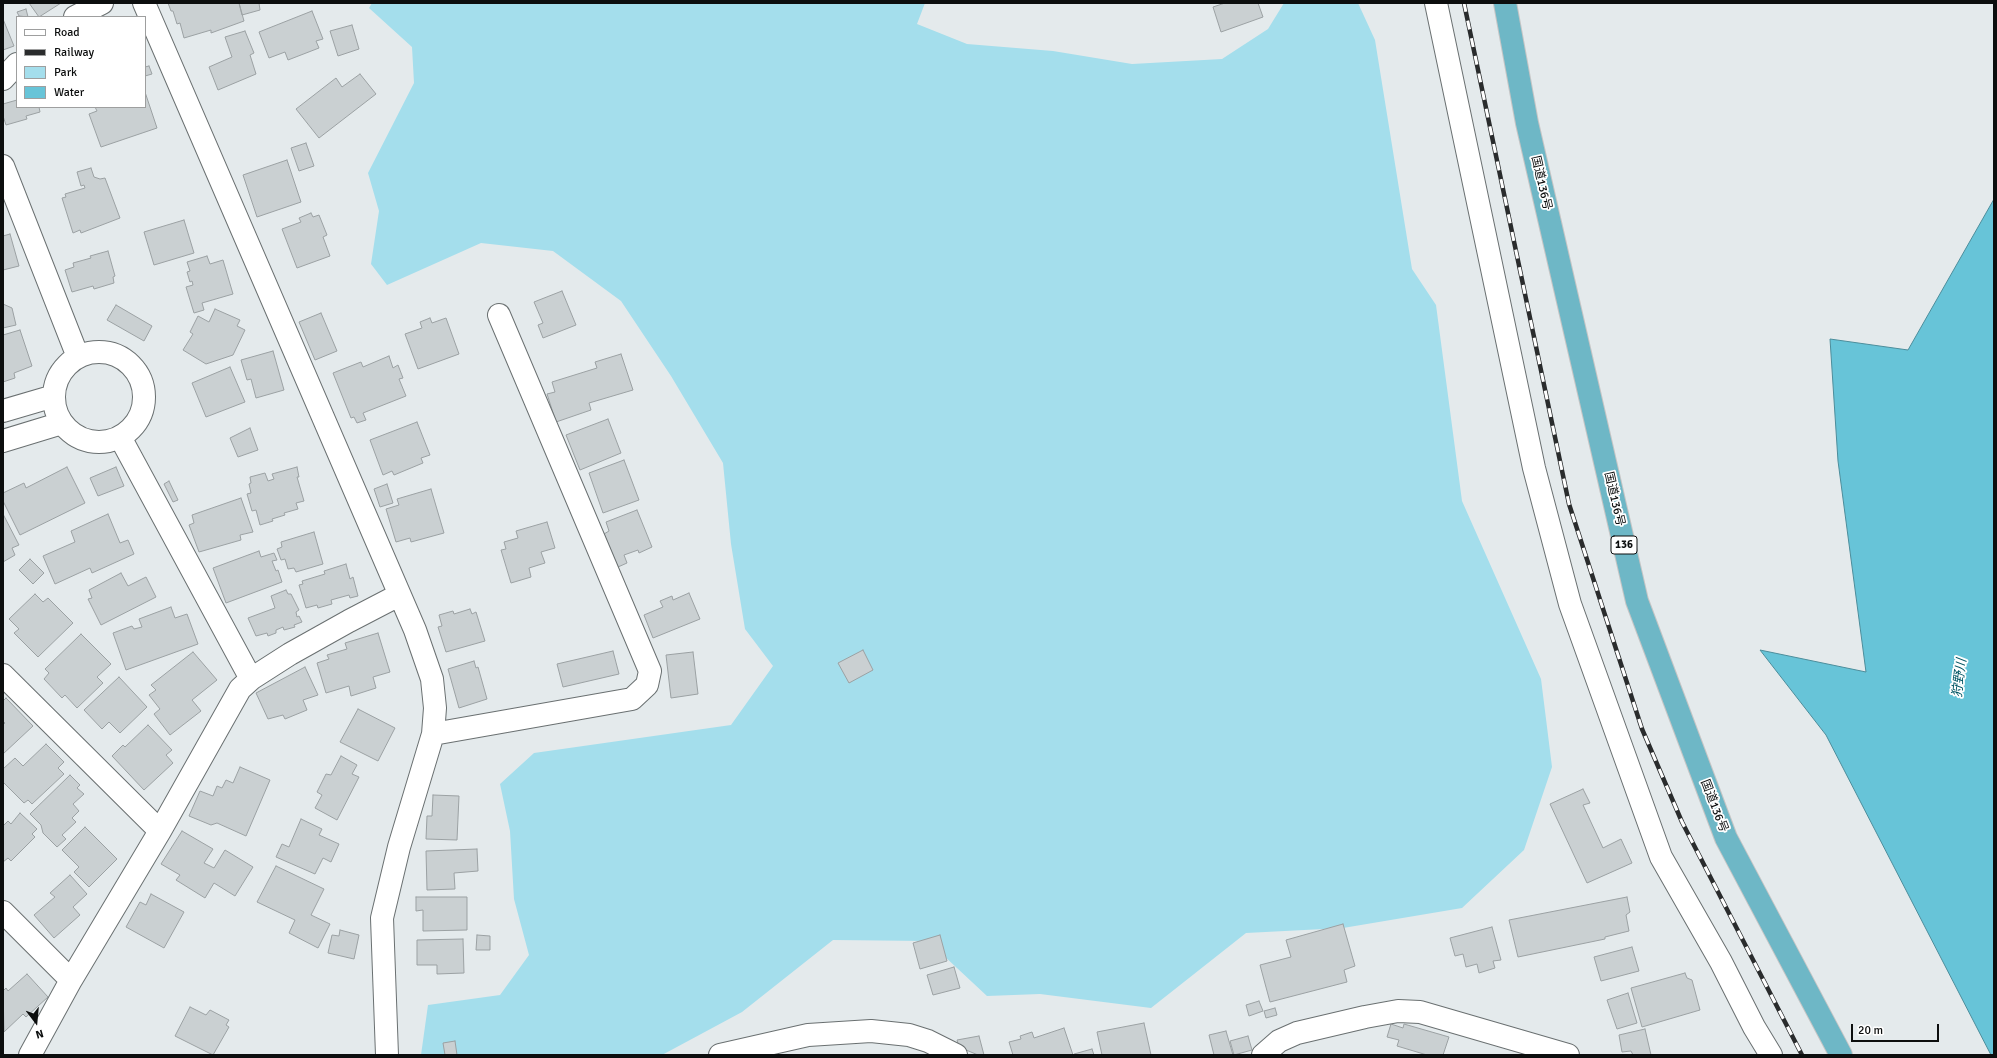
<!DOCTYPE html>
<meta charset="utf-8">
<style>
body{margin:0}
#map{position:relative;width:1997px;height:1058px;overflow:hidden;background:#e4eaec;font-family:Signika,sans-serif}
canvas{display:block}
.frame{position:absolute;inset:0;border:4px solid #0c0e0e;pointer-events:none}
.legend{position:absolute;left:16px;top:16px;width:130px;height:92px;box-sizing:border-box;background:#fff;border:1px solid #9e9f9f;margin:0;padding:5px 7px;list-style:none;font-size:12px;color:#0c0e0e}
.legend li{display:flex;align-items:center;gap:8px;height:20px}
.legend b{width:20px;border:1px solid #9e9f9f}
.north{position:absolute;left:16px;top:1002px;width:40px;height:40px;-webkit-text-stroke:3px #fff;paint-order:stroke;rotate:164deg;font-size:11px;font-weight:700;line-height:16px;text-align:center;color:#0c0e0e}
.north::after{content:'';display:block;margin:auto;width:14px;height:18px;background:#0c0e0e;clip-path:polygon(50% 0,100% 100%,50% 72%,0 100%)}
.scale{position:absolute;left:1851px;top:1024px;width:88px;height:18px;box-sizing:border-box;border:2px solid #0c0e0e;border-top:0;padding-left:5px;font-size:12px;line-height:14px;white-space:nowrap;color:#0c0e0e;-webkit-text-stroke:3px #fff;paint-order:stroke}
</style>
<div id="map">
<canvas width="1997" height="1058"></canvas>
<div class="frame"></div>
<ul class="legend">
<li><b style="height:5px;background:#fff"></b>Road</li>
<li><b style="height:5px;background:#2a2c2d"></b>Railway</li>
<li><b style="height:11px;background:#a4deec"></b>Park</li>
<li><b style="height:11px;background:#67c4d8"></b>Water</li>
</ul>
<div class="north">N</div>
<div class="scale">20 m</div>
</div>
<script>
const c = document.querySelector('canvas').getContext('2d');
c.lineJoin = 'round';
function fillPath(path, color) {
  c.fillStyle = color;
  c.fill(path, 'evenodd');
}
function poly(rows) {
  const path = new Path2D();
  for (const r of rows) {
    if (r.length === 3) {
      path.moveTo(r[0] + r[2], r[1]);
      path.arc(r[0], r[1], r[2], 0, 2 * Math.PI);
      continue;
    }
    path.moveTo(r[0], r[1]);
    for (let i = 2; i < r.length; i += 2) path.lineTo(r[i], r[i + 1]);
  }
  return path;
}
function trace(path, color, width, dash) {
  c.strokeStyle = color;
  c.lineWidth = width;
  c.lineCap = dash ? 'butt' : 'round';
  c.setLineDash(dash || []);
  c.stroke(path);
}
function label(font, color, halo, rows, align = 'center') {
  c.font = font + ' Signika,"Noto Sans JP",sans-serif';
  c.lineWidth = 3.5;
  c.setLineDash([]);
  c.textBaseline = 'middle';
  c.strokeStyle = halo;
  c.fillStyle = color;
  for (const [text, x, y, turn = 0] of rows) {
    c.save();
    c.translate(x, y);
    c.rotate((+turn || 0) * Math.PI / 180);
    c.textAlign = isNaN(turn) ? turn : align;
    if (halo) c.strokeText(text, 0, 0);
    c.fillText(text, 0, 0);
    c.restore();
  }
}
const green = poly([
 [372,3,925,3,917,24,967,44,1053,51,1132,64,1222,59,1268,29,1284,3,1358,3,1375,40,1412,269,1436,305,1462,501,1541,679,1552,767,1524,850,1462,908,1343,928,1246,933,1151,1008,1040,994,987,996,928,941,833,940,742,1012,662,1055,421,1055,428,1005,500,995,529,955,514,899,510,831,500,784,534,753,731,725,773,666,745,629,731,544,723,463,671,376,621,301,553,251,481,243,387,285,371,264,379,211,368,173,414,83,412,47,369,8]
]);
const water = poly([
 [1994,199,1994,1055,1991,1055,1826,735,1760,650,1866,672,1838,461,1830,339,1908,350,1994,199]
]);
const building = poly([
 [29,3,61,3,39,17,29,3],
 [168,3,239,3,244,21,211,33,211,30,184,38,180,23,177,24,173,11,171,11,168,3],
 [239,3,259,3,260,10,242,15,239,3],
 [1225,3,1258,3,1263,17,1221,32,1213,7,1225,3],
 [26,9,28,17,19,16,17,12,26,9],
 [312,11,323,39,316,41,319,48,288,60,285,52,269,58,259,32,312,11],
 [3,19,14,46,3,50,3,19],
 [352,25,359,49,338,56,330,31,352,25],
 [245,31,254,53,250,55,256,74,218,90,209,67,232,57,225,37,245,31],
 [149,66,152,74,145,76,145,67,149,66],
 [360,74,376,94,319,138,296,109,336,78,342,87,360,74],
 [145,92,157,128,101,147,89,114,97,111,95,107,145,107,145,92],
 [17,100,17,107,39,107,40,112,26,116,27,119,6,125,3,116,3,104,17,100],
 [306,143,314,166,299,171,291,148,306,143],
 [287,160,301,202,257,217,243,175,287,160],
 [91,168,94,177,100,179,105,178,120,218,81,233,80,230,73,233,62,198,66,197,65,194,85,188,84,185,81,186,77,172,91,168],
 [311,213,313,217,319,215,327,235,323,237,330,256,297,268,282,229,301,222,299,218,311,213],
 [184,220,194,253,154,265,144,232,184,220],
 [10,234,19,266,3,270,3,236,10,234],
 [108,251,115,276,113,277,114,283,94,289,93,286,72,292,65,270,74,267,73,263,91,258,90,256,108,251],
 [207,256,210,264,223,260,233,294,202,303,204,310,194,313,186,287,193,285,192,281,190,282,187,272,190,271,187,262,207,256],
 [562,291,576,325,543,338,538,325,543,323,534,302,562,291],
 [3,304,12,308,16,325,3,328,3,304],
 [116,305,152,326,144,341,107,320,116,305],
 [215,309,240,320,237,326,245,330,233,355,206,364,183,350,193,334,190,332,198,316,209,322,215,309],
 [321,313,337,351,315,360,299,322,321,313],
 [430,318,432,323,446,318,459,354,418,369,405,334,422,328,420,322,430,318],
 [20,330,32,366,14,373,15,378,3,382,3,335,20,330],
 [273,351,284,390,256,398,251,379,247,380,241,360,273,351],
 [621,354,633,390,589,403,591,410,556,422,547,394,555,392,552,382,597,368,595,362,621,354],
 [389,356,393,368,398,365,403,378,399,379,406,396,363,413,366,420,357,423,354,417,351,418,333,373,361,362,363,367,389,356],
 [230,367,245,402,206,417,192,383,230,367],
 [608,419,621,453,580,470,566,435,608,419],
 [417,422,430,455,421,458,423,463,394,475,392,471,383,475,370,440,417,422],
 [250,428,258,450,238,457,230,438,250,428],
 [624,460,639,500,603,513,589,473,624,460],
 [67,467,85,503,20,535,3,501,3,493,24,483,26,488,67,467],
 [116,467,124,486,98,496,90,478,116,467],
 [297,467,299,477,297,477,304,501,296,503,298,509,284,513,285,515,272,519,273,521,260,525,256,510,252,511,247,494,251,493,249,484,251,483,250,477,265,473,268,481,274,479,272,474,297,467],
 [169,481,178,500,173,502,164,484,169,481],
 [387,484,393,503,380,507,374,489,387,484],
 [431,489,444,533,411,542,410,538,396,542,386,509,399,505,397,499,431,489],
 [241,498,253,532,240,535,241,540,199,552,189,525,194,523,192,515,241,498],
 [637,510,652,547,639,553,638,550,624,555,627,563,618,567,604,534,609,531,606,522,637,510],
 [3,514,19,545,12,548,15,555,3,562,3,514],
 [108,514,120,543,128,540,134,554,92,573,90,568,55,584,43,556,75,542,71,531,108,514],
 [547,522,555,548,541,552,545,563,529,568,531,577,511,583,501,550,506,549,504,542,518,538,516,531,547,522],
 [314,532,323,564,296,572,294,568,288,569,285,559,281,560,277,549,282,547,281,542,314,532],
 [259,551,261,557,274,553,277,560,272,561,276,571,278,570,282,582,226,603,213,568,259,551],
 [30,559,44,573,33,584,19,570,30,559],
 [346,564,350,579,353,577,358,596,350,598,349,595,331,600,332,604,318,608,317,605,306,608,299,585,303,584,302,581,325,574,324,571,346,564],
 [121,573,128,586,146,577,156,597,101,625,88,599,92,598,89,590,121,573],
 [286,590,288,594,291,594,299,610,296,612,297,617,299,616,302,622,294,625,295,627,284,630,283,627,276,630,276,633,268,636,267,633,256,636,248,618,275,608,271,596,286,590],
 [689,593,700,619,653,638,644,615,663,607,660,601,672,596,673,600,689,593],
 [35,594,43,602,48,598,73,623,38,657,14,633,19,629,9,619,35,594],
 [171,607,175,618,187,614,198,644,126,670,113,633,132,626,134,629,142,627,139,619,171,607],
 [470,609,472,614,476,612,485,641,446,652,438,627,442,626,439,615,453,611,454,614,470,609],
 [378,633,390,672,373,677,376,688,351,696,349,686,326,693,317,663,329,659,327,655,347,649,345,643,378,633],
 [81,634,111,664,97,677,103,683,77,708,65,695,62,698,44,679,49,673,45,669,81,634],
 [863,650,873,670,849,683,838,663,863,650],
 [613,651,619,674,563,687,557,664,613,651],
 [193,652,217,680,192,700,201,711,170,735,154,714,160,709,149,695,156,690,151,685,193,652],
 [693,652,698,694,671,698,666,655,693,652],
 [474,661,476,668,478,667,487,699,459,708,448,669,474,661],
 [305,667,318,695,303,700,307,710,285,719,283,715,268,719,256,693,305,667],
 [119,677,147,707,120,733,109,722,102,729,84,710,119,677],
 [6,698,33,726,3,754,3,725,5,723,3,721,3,701,6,698],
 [358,709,395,728,378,761,340,742,358,709],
 [148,725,172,750,166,755,173,763,144,790,112,756,123,745,125,747,148,725],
 [46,744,64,762,58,768,64,774,32,804,28,800,24,803,3,782,3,769,15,758,23,766,46,744],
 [341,756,357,765,352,774,359,777,337,820,315,808,322,795,317,792,326,774,331,775,341,756],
 [240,767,270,780,246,836,217,823,211,825,189,816,200,791,213,796,217,786,222,788,226,780,233,783,240,767],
 [70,775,80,785,77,788,84,794,73,804,79,811,72,818,76,822,62,835,66,839,57,847,43,833,41,825,30,814,70,775],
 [1583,789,1590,803,1583,805,1603,848,1621,839,1632,863,1587,883,1550,804,1583,789],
 [433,795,459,796,457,840,426,839,427,816,432,816,433,795],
 [20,813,37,829,32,834,35,837,11,861,8,858,3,862,3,826,8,821,11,824,20,813],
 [301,819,322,829,319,835,339,844,331,862,323,858,315,874,276,857,282,844,289,847,301,819],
 [85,827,117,859,89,887,74,872,79,867,62,850,85,827],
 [182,831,213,849,204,863,214,868,225,850,253,867,235,896,214,883,205,898,176,880,180,875,161,864,182,831],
 [477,849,478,871,454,873,455,889,427,890,426,851,477,849],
 [276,866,324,889,311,915,330,924,318,948,289,933,295,920,257,902,276,866],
 [70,875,87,894,73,907,80,915,54,938,34,915,55,897,50,893,70,875],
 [151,894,184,912,164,948,126,927,140,902,146,905,151,894],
 [416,897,467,897,467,930,423,931,423,910,416,911,416,897],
 [1627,897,1630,912,1626,915,1629,931,1605,937,1605,939,1518,957,1509,920,1627,897],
 [1343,924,1355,966,1344,970,1347,982,1270,1002,1260,965,1291,957,1286,940,1343,924],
 [1492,927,1501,960,1493,961,1495,968,1479,973,1477,964,1466,967,1463,954,1455,956,1450,938,1492,927],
 [340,930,359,935,354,959,328,953,332,935,339,936,340,930],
 [477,935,490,936,490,950,476,950,477,935],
 [940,935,947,961,920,969,913,943,940,935],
 [463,939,464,973,437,974,437,965,417,965,417,940,463,939],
 [1632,947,1639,971,1601,981,1594,957,1632,947],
 [954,967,960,988,933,995,927,975,954,967],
 [1685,973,1687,978,1692,980,1700,1010,1642,1027,1631,988,1685,973],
 [27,974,48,997,26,1017,23,1014,4,1032,3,991,6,988,8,991,27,974],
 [1628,993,1637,1023,1617,1029,1607,1000,1628,993],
 [1259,1001,1263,1011,1249,1016,1246,1005,1259,1001],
 [190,1007,206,1015,210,1010,229,1020,226,1025,229,1027,213,1055,175,1036,190,1007],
 [1275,1008,1277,1015,1266,1018,1264,1011,1275,1008],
 [1144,1023,1151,1055,1102,1055,1097,1032,1144,1023],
 [1391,1024,1403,1028,1404,1024,1449,1037,1443,1055,1427,1055,1397,1046,1399,1040,1387,1037,1391,1024],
 [1064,1028,1073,1055,1013,1055,1009,1042,1021,1039,1020,1036,1032,1032,1034,1038,1064,1028],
 [1645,1029,1651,1055,1633,1055,1631,1051,1622,1052,1619,1035,1645,1029],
 [1226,1031,1233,1055,1214,1055,1209,1035,1226,1031],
 [979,1036,984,1055,978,1055,959,1047,957,1040,979,1036],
 [1248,1036,1252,1050,1234,1055,1230,1041,1248,1036],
 [455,1041,457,1055,445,1055,443,1043,455,1041],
 [1092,1049,1094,1055,1075,1055,1074,1054,1092,1049]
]);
const minor = poly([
 [144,3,415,630,432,679,435,708,433,734,399,847,382,918,387,1055],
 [75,17,102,3],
 [3,79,17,64],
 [3,166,78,357],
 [99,397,45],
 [3,411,54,396],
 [120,437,251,679],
 [3,441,62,423],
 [3,675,160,831],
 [433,734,632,699,647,685,650,671,499,315],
 [3,912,71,980],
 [30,1055,71,980,160,831,240,689,251,679,290,654,349,621,399,595],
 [720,1055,808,1035,871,1031,909,1035,928,1041,956,1055],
 [1263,1055,1279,1041,1297,1033,1365,1017,1398,1011,1420,1012,1568,1055]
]);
const tertiary = poly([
 [1436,3,1534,468,1570,604,1661,857,1721,962,1754,1027,1771,1055]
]);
const trunk = poly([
 [1505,3,1527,123,1637,601,1726,838,1841,1055]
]);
const rail = poly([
 [1464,3,1569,504,1642,729,1682,822,1802,1055]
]);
const shields = [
 [1624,545,26]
];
const shieldNames = [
 ["136",1624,545]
];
const streetNames = [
 ["国道136号",1541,183,77],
 ["国道136号",1614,499,77],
 ["国道136号",1714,806,69]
];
const waterNames = [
 ["狩野川",1960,678,-83]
];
fillPath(green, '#a4deec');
fillPath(water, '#67c4d8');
trace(water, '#4c8d9b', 1);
fillPath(building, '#cad0d2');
trace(building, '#9ba1a3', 1);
trace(minor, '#6a7071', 24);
trace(tertiary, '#6a7071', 24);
trace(trunk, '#c5c5c5', 24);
trace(minor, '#fff', 22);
trace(tertiary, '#fff', 22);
trace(trunk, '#6eb7c6', 22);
trace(rail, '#2a2c2d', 4.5);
trace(rail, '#fff', 3, [9]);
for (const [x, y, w] of shields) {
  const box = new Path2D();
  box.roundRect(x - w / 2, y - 9, w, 18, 3);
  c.fillStyle = '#fff';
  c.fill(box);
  trace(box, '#0c0e0e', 1);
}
label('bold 11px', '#0c0e0e', null, shieldNames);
label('12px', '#0c0e0e', '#fff', streetNames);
label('italic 13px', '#005563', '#fff', waterNames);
</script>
